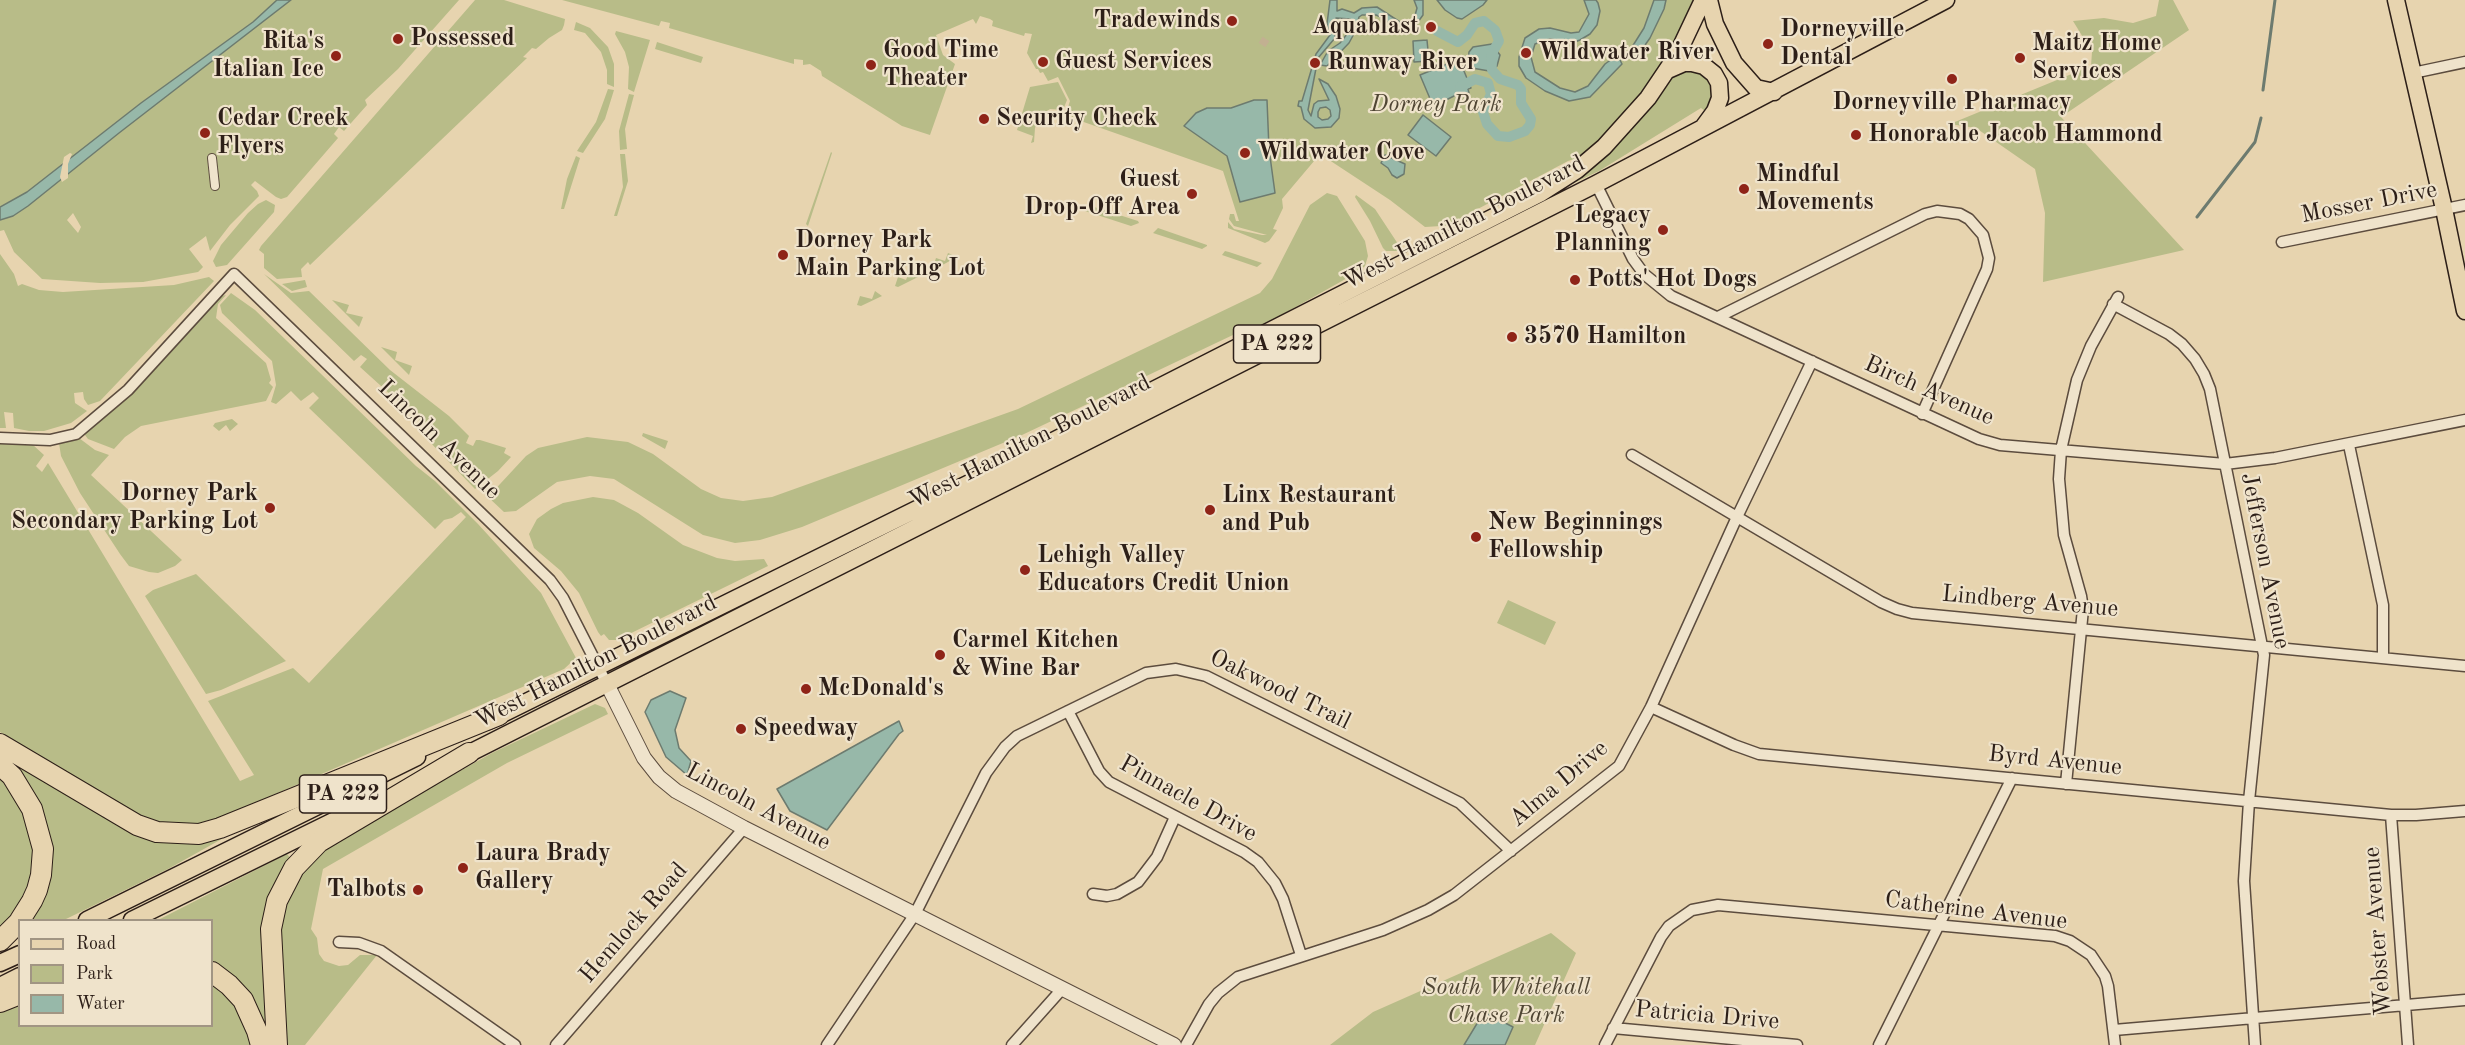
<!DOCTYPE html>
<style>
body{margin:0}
#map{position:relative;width:2465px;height:1045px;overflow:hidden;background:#e7d4af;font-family:"Old Standard TT",serif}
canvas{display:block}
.legend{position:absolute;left:18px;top:919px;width:195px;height:108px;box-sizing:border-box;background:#efe3cb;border:2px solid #a19583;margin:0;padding:8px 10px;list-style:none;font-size:18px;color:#2d1f18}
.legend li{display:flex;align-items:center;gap:12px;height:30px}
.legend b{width:30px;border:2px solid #a19583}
</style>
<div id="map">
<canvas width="2465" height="1045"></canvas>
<ul class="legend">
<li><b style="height:8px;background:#e7d4af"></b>Road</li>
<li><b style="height:16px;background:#b8bc88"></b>Park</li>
<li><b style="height:16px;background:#97b8a9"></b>Water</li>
</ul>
</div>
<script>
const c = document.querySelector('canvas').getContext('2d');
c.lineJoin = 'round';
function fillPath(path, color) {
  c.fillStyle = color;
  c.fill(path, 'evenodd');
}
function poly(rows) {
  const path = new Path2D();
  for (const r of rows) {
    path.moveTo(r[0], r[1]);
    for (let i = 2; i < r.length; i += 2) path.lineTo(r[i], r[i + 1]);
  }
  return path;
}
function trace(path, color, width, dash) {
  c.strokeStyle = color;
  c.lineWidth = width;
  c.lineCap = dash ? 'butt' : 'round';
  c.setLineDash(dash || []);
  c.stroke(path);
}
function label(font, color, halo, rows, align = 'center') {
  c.font = font + ' "Old Standard TT",serif';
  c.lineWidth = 4.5;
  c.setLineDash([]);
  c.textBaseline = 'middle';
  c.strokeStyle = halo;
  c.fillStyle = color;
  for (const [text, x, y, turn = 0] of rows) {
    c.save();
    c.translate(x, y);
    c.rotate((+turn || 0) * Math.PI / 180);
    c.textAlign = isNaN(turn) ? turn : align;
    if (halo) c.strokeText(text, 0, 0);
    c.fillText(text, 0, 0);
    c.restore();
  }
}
const green = poly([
 [0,0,459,0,398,69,365,100,367,105,344,131,339,127,334,134,338,138,287,197,281,199,276,197,255,181,251,185,257,191,259,196,230,225,210,251,206,236,189,249,203,267,198,272,143,282,100,283,42,279,14,252,4,230,0,231],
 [73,213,81,227,78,233,67,220],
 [475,0,504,0,565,19,564,25,562,30,549,38,536,49,532,48,523,57,527,58,310,265,308,262,301,269,302,277,277,279,264,268,264,254,259,250,261,246],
 [562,0,1693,0,1685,20,1655,75,1626,114,1581,157,1568,161,1442,228,1441,226,1425,227,1390,200,1320,154,1282,199,1283,208,1273,229,1277,230,1269,241,1265,243,1228,228,1228,222,1234,229,1262,235,1267,235,1234,226,1229,219,1230,214,1234,214,1236,221,1239,221,1223,171,1078,120,1066,113,1070,101,1058,77,1048,81,1043,72,1040,73,1038,69,1036,69,1027,53,1032,34,1025,33,1024,36,992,26,993,21,990,19,980,16,976,24,973,19,936,35,943,55,955,64,930,135,902,126,822,76,821,71,810,64,803,65,803,60,794,59,794,64,669,28,670,23,661,21,659,26],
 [2159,0,2173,0,2189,30,2061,117,2184,250,2043,282,2045,213,2035,169,1976,128,1950,124,2091,66,2092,52,2073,21,2104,18,2133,23,2156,16],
 [576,22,590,28,608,47,614,64,614,87,607,84,607,70,601,52,585,33,574,30],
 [616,31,650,40,634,92,628,89,629,67,625,52,615,34],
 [657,42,703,57,701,63,655,49],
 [1698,68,1714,82,1715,100,1705,111,1701,108,1599,171,1547,196,1676,69],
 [1058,82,1067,100,1063,110,1050,109,1039,117,1035,128,1034,142,1031,143,1033,136,1017,130,1030,87],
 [608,89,614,90,605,119,583,153,577,151,596,122],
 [629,94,634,95,625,129,627,149,620,150,619,131],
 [831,152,832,153,808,226,806,224],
 [620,154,625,154,628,181,617,216,614,216,623,187],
 [576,156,580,158,564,209,561,209,567,179],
 [1327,193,1337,196,1365,241,1368,256,1365,266,1358,272,1260,327,1254,325,1022,435,802,527,760,540,735,543,703,535,614,479,590,476,557,482,516,511,504,512,488,497,526,456,538,448,587,437,628,442,653,454,701,489,721,498,743,501,772,497,1018,409,1260,293,1272,279,1310,205],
 [1356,195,1375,209,1400,247,1397,251,1386,251,1383,248,1370,221,1355,197],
 [266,200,275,205,274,212,227,265,216,267,213,261,221,245,248,213,258,204],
 [1088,205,1138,221,1139,223,1131,226,1085,211,1083,208],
 [1158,228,1207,245,1207,246,1202,249,1153,233],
 [1225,251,1229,252,1262,263,1257,267,1222,255],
 [948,253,957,257,937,268,933,267,936,258,945,261],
 [0,254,14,274,18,286,22,284,39,290,63,292,174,285,209,277,214,281,100,401,88,405,84,399,83,392,74,393,75,403,87,411,71,423,44,431,29,431,14,428,13,413,4,412,6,428,0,428],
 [909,272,920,276,898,287,895,286,898,277,906,280],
 [264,274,291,293,309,291,390,370,449,416,469,436,466,443,473,446,476,440,480,440,506,448,504,453,511,457,498,471,475,489,427,439,433,433,360,367,367,359,361,355,354,361],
 [305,280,307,287,292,291,282,284],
 [875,291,882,296,861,306,857,305,860,296,872,299],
 [231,293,255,310,416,466,435,481,478,524,541,593,576,658,564,669,213,821,193,825,154,822,138,816,77,781,0,732,0,441,15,440,33,445,44,455,36,466,42,472,48,463,240,781,254,775,208,701,293,668,309,683,466,517,461,512,452,518,444,520,435,529,309,408,319,398,313,392,301,401,291,391,276,404,271,402,276,385,272,361,222,313,220,305],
 [226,295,218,304,216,318,266,363,271,380,269,383,273,387,266,401,141,426,125,437,114,449,88,439,85,435,86,431,129,395,181,341,218,297],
 [332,300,349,305,346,313,363,317,359,327],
 [381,347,397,352,395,360,412,366,409,375],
 [232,419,238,424,230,431,226,425,219,431,213,426,215,423],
 [643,433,668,441,665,449,642,436],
 [79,438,95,450,109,455,91,475,182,560,175,566,158,573,149,572,129,566,120,554,80,493,61,456,59,443],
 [593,497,614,500,638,513,683,545,717,558,735,561,764,559,768,566,617,640,609,640,604,634,601,636,598,632,579,593,561,571,534,548,529,534,537,519,551,509,563,503],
 [196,574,286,661,221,690,206,694,145,596,153,590],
 [1508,600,1556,622,1545,645,1497,623],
 [595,704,605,708,608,714,507,763,323,869,311,929,317,938,319,954,324,961,339,966,348,965,360,955,377,955,305,1045,287,1045,281,925,285,905,295,882,315,857,344,836,492,753],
 [0,754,114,819,230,831,229,835,168,869,64,920,29,920,40,806,28,782],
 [0,776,29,819,35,861,27,894,0,932],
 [287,854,292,860,279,881,271,1035,221,968,212,962,212,920,158,920],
 [1551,933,1576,953,1535,1045,1330,1045,1373,1012],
 [212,978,239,1008,253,1045,0,1045,0,1011,19,1003,20,1026,212,1026]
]);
const water = poly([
 [277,0,291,0,119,133,28,206,13,216,0,220,0,207,27,192,141,103,253,22,277,0],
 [1330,0,1337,0,1337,11,1342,9,1354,13,1362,8,1377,7,1400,22,1414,19,1417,8,1414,0,1423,0,1423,15,1415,26,1402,30,1392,26,1383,18,1376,15,1362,15,1359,17,1355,32,1349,43,1327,66,1320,65,1328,51,1340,43,1347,34,1350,19,1336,18,1335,38,1318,58,1308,110,1311,116,1314,104,1318,101,1329,100,1319,79,1328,84,1336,96,1340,109,1339,118,1331,127,1315,128,1304,119,1301,107,1298,106,1299,101,1302,101,1316,54,1330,35,1327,24,1330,0],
 [1326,107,1330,110,1331,116,1328,119,1322,120,1318,117,1318,112,1320,108,1326,107],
 [1437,0,1487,0,1483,5,1462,19,1457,18,1445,10,1437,0],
 [1584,0,1596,0,1598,3,1600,11,1597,25,1590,34,1580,40,1572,43,1550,39,1535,44,1531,57,1535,72,1560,88,1575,92,1588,86,1605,64,1616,56,1618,56,1622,64,1590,97,1569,101,1545,91,1526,78,1519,66,1519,57,1525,38,1539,29,1550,28,1571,33,1579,32,1589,14,1584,0],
 [1654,0,1666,0,1664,9,1650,38,1638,55,1632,47,1644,28,1654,0],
 [1427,40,1429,61,1414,62,1413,41,1427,40],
 [1492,44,1500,55,1497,66,1489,71,1472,68,1468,61,1469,52,1473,47,1492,44],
 [1459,59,1471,88,1468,89,1469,93,1460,93,1430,108,1428,103,1431,101,1420,75,1459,59],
 [1254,100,1267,100,1269,149,1275,193,1240,202,1227,156,1184,126,1196,113,1207,108,1231,108,1254,100],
 [1423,115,1451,137,1436,156,1408,135,1423,115],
 [1385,155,1405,164,1404,174,1397,178,1392,175,1388,168,1381,163,1385,155],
 [670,691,686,698,675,730,679,748,691,761,687,775,666,757,645,712,651,700,670,691],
 [899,721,903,731,899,734,827,830,790,811,777,789,899,721],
 [1484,1012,1513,1027,1505,1045,1464,1045,1484,1012]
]);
const pier = poly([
 [70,153,72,154,68,164,68,178,62,182,60,177,64,157]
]);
const stream = poly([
 [2263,90,2275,0],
 [2197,217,2255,142,2261,118]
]);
const canal = poly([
 [1437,31,1458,42,1467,35,1475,23,1484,21,1495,30,1499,41,1491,55,1492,70,1500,79,1518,85,1521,89,1521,103,1531,119,1530,125,1525,131,1509,137,1498,136,1487,124,1483,112,1491,94,1488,83,1475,79,1460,87]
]);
const pedestrianTunnel = poly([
 [1262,45,1266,39]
]);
const pedestrian = poly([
 [212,158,215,186]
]);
const minor = poly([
 [2413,73,2465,62],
 [1596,184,1633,259,1644,274,1671,296,1979,439,2000,445,2225,464,2275,458,2465,420],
 [2282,242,2465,205],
 [2113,304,2169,334,2182,344,2195,359,2204,374,2210,389,2262,646,2264,655,2249,801,2244,881,2255,1045],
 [1718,317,1925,214,1937,211,1960,214,1969,219,1983,235,1989,258,1987,269,1922,414],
 [0,438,50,440,76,434,128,390,234,274,550,580,563,598,607,684],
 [2349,445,2383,605,2383,658],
 [1632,455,1881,602,1897,609,1912,613,2465,666],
 [1651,707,1734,745,1759,754,2391,815,2416,815,2465,811],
 [1068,711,1099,771,1109,782,1244,852,1258,862,1275,883,1283,899,1301,955],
 [2066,784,2083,609,2081,596,2064,535,2059,479,2061,450,2077,380,2091,346,2118,297],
 [2391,815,2408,1045],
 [1093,894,1107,896,1117,894,1138,882,1157,857,1175,817],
 [339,942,359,943,381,951,515,1045],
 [1613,1028,1797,1045],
 [2114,1030,2465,1000],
 [556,1045,744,828],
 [827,1045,915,914,986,773,1005,747,1017,736,1146,673,1176,669,1206,676,1460,803,1511,851],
 [1012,1045,1062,989],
 [1186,1045,1209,1004,1218,993,1238,977,1383,930,1428,910,1454,895,1619,766,1651,707,1737,517,1812,361],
 [1605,1045,1661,937,1669,926,1692,910,1718,905,2055,936,2070,941,2091,955,2105,976,2108,986,2115,1045],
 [1879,1045,2012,778]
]);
const tertiary = poly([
 [607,684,644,758,659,777,676,791,744,828,1174,1045]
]);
const primary = poly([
 [1709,0,1715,24,1734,63,1756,88,1774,92],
 [2396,0,2444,209,2465,311],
 [1668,70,1684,63,1692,63,1704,66,1714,74,1719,83,1720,98,1715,111,1704,126],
 [488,721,998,469,1541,193,1577,170,1604,147,1648,98,1677,55,1703,0],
 [458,759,1596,184,1946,0],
 [87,920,417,757],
 [132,920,368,804],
 [0,963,20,954],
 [0,986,20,976]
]);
const motorway = poly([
 [0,744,137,825,157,832,199,834,220,828,499,715],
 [0,765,12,776,32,809,43,849,41,875,37,890,32,901,20,920],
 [0,941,20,921],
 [212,972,229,985,243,1000,257,1031,261,1045],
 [0,1002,20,994],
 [277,1045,271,929,277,901,294,868,319,842,469,753]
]);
const markers = [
 [1232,21,6,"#8f2418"],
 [1431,27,6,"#8f2418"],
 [398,39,6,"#8f2418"],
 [1768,44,6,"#8f2418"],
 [1526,53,6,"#8f2418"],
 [336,56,6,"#8f2418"],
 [2020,58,6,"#8f2418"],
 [1043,62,6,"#8f2418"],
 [1315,63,6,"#8f2418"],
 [871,65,6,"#8f2418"],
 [1952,79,6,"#8f2418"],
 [984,119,6,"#8f2418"],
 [205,133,6,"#8f2418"],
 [1856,135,6,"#8f2418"],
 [1245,153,6,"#8f2418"],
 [1744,189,6,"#8f2418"],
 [1192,194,6,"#8f2418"],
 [1663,230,6,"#8f2418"],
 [783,255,6,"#8f2418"],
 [1575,280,6,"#8f2418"],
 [1512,337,6,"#8f2418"],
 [270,508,6,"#8f2418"],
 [1210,510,6,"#8f2418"],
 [1476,537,6,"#8f2418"],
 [1025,570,6,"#8f2418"],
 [940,655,6,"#8f2418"],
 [806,689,6,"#8f2418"],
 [741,729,6,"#8f2418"],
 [463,868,6,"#8f2418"],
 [418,890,6,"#8f2418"]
];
const shields = [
 [1277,344,87],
 [343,794,87]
];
const shieldNames = [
 ["PA 222",1277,344],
 ["PA 222",343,794]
];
const poiNames = [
 ["Tradewinds",1220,21,"right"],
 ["Aquablast",1419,27,"right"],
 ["Dorneyville",1780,30],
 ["Dental",1780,58],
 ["Possessed",410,39],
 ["Rita's",324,42,"right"],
 ["Italian Ice",324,70,"right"],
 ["Maitz Home",2032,44],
 ["Services",2032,72],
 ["Good Time",883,51],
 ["Theater",883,79],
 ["Wildwater River",1538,53],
 ["Guest Services",1055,62],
 ["Runway River",1327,63],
 ["Dorneyville Pharmacy",1952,103,"center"],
 ["Cedar Creek",217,119],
 ["Flyers",217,147],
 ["Security Check",996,119],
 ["Honorable Jacob Hammond",1868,135],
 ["Wildwater Cove",1257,153],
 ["Mindful",1756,175],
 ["Movements",1756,203],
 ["Guest",1180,180,"right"],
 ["Drop-Off Area",1180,208,"right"],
 ["Legacy",1651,216,"right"],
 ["Planning",1651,244,"right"],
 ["Dorney Park",795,241],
 ["Main Parking Lot",795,269],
 ["Potts' Hot Dogs",1587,280],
 ["3570 Hamilton",1524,337],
 ["Dorney Park",258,494,"right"],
 ["Secondary Parking Lot",258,522,"right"],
 ["Linx Restaurant",1222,496],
 ["and Pub",1222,524],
 ["New Beginnings",1488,523],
 ["Fellowship",1488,551],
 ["Lehigh Valley",1037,556],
 ["Educators Credit Union",1037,584],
 ["Carmel Kitchen",952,641],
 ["& Wine Bar",952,669],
 ["McDonald's",818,689],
 ["Speedway",753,729],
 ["Laura Brady",475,854],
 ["Gallery",475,882],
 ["Talbots",406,890,"right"]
];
const parkNames = [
 ["Dorney Park",1436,105],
 ["South Whitehall",1506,988],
 ["Chase Park",1506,1016]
];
const streetNames = [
 ["Mosser Drive",2369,203,-11],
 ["West Hamilton Boulevard",1464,223,-27],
 ["Birch Avenue",1929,391,24],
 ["Lincoln Avenue",439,440,44],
 ["West Hamilton Boulevard",1030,442,-27],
 ["Jefferson Avenue",2265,561,79],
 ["Lindberg Avenue",2030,602,5],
 ["West Hamilton Boulevard",596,662,-27],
 ["Oakwood Trail",1280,690,26],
 ["Byrd Avenue",2055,761,6],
 ["Alma Drive",1559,784,-40],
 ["Pinnacle Drive",1188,799,29],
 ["Lincoln Avenue",758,807,28],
 ["Catherine Avenue",1976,911,7],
 ["Hemlock Road",634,923,-49],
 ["Webster Avenue",2378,931,-94],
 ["Patricia Drive",1707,1016,5]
];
fillPath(green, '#b8bc88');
fillPath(water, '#97b8a9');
trace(water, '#6d7b6f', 1.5);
fillPath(pier, '#e7d4af');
trace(stream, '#6d7b6f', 3);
trace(canal, '#97b8a9', 10);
trace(pedestrianTunnel, '#c2b091', 8, [8, 4]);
trace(pedestrian, '#5c4c3e', 10);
trace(minor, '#5c4c3e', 13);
trace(tertiary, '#5c4c3e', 16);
trace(primary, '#2d1f18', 19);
trace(motorway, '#2d1f18', 22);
trace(pedestrian, '#efe3cb', 8);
trace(minor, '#efe3cb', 10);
trace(tertiary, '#efe3cb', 14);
trace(primary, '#e7d4af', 16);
trace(motorway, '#e7d4af', 20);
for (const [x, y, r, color] of markers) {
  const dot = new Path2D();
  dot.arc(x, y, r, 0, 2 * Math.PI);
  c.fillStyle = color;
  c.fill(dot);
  trace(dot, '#efe3cb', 2);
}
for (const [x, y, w] of shields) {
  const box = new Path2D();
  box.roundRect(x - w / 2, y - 19, w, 38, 4.5);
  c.fillStyle = '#efe3cb';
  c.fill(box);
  trace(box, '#2d1f18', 1.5);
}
label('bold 22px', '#2d1f18', null, shieldNames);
label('bold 24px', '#2d1f18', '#efe3cb', poiNames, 'left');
label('italic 24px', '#504634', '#efe3cb', parkNames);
label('24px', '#2d1f18', '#efe3cb', streetNames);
</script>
